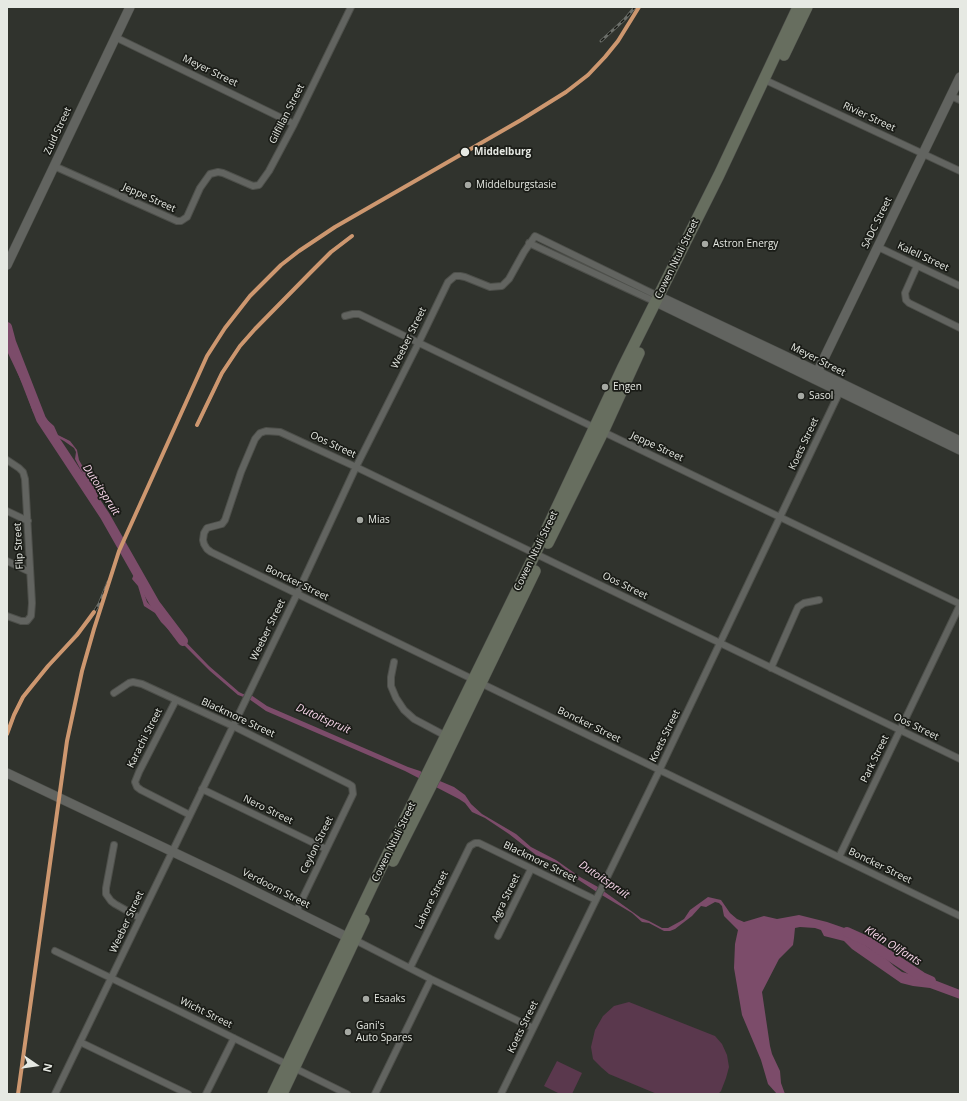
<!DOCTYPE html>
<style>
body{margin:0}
#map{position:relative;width:967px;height:1101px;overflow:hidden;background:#30332d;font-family:"Open Sans",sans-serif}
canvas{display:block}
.frame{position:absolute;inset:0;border:8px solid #e6e9e3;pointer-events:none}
.north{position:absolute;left:16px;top:1045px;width:40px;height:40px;-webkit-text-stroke:3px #1a1c17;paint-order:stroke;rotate:103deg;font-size:11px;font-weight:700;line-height:16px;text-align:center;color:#e6e9e3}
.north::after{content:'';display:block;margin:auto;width:14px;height:18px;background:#e6e9e3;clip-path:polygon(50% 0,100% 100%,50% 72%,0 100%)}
</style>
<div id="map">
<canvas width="967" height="1101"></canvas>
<div class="frame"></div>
<div class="north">N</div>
</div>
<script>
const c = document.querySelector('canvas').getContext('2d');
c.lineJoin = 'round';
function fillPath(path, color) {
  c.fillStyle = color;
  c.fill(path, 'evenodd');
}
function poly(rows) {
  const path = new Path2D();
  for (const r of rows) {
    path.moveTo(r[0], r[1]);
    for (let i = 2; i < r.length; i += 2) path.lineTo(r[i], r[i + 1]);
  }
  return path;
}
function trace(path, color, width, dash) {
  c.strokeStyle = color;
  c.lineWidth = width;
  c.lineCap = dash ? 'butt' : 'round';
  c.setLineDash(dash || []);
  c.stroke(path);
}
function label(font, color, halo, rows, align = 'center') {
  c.font = font + ' "Open Sans",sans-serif';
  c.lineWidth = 3.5;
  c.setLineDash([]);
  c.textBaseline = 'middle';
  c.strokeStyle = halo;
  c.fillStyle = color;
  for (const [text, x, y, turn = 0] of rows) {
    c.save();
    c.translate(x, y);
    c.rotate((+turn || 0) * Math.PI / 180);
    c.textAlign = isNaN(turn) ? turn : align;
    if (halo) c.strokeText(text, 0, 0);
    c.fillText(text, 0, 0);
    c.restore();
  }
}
const green = poly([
 [629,1002,715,1036,722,1044,727,1055,729,1067,726,1078,721,1091,718,1094,657,1094,609,1074,602,1068,593,1059,591,1047,595,1030,603,1016,614,1006],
 [557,1061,582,1073,572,1094,560,1094,544,1086]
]);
const water = poly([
 [7,339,35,409,54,426,58,435,70,441,77,450,79,460,95,488,100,502,108,513,102,517,91,489,75,459,76,452,74,448,64,441,55,436,50,427,46,423,39,420,33,412,24,387,7,351],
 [134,574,143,590,147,602,209,666,239,692,243,694,251,695,267,706,408,767,420,771,428,776,454,787,465,795,471,804,482,814,516,834,531,847,556,860,580,877,598,887,597,892,577,879,559,864,536,855,509,834,485,818,472,812,465,803,459,799,405,771,266,711,249,699,238,695,210,671,161,622,155,613,144,606,138,586,132,579],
 [602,890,641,918,649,921,662,928,668,928,679,922,684,919,690,910,708,897,721,900,730,913,737,919,744,922,764,916,777,919,799,915,827,922,853,931,859,936,860,941,869,948,881,954,894,966,902,972,917,976,924,976,960,990,960,999,930,988,913,986,901,983,852,949,844,941,824,936,821,930,815,928,800,927,795,928,794,938,793,945,779,959,762,992,770,1046,772,1054,780,1071,781,1083,785,1094,777,1094,768,1084,761,1060,742,1015,734,968,735,944,738,930,724,916,722,906,719,903,715,902,706,907,701,906,692,916,675,929,670,931,664,931,649,923,642,922,632,913,600,894]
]);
const river = poly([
 [7,327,11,342,41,419,105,516,155,604,183,641],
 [847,932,867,941,922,977,931,981]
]);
const street = poly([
 [115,37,294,124],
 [763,79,960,171],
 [951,96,960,100],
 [54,166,177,221,181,221,187,217,200,188,210,174,218,172,223,173,253,186,259,185,269,171,294,124,351,7],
 [529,243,656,302],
 [878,247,960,286],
 [917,266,905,293,906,300,909,303,960,328],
 [345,316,353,314,359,314,960,604],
 [7,460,19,468,23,472,25,479,32,603,31,616,27,621,21,621,7,616],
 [7,511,28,521],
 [7,561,30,572],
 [394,662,391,677,391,686,396,698,404,710,414,719,446,736],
 [771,668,798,607,804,603,819,600],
 [114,693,129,683,133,682,142,684,233,726,349,784,352,786,353,794,296,912],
 [176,700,139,772,135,782,137,787,141,790,190,815],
 [960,759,356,467,280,432,266,431,260,433,255,439,241,472,225,520,222,524,207,528,204,533,203,540,204,544,207,549,211,552,960,916],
 [202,789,326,849],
 [114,845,106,888,106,894,111,901,115,904,140,918],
 [839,857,960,605],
 [498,936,531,869],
 [355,940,431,979,533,1028],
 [55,951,169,1006,347,1094],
 [410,968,470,846,475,843,479,843,596,900],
 [80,1042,188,1094],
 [55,1094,297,594,356,467,419,342,448,282,455,276,460,276,465,277,490,287,502,286,509,279,524,252,535,236,658,296],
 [206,1094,234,1038],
 [375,1094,431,979],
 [501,1094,659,771,841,389]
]);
const secondary = poly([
 [7,265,130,7],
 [658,296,783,355,960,441],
 [656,302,960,450],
 [814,379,960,77],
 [7,773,232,880,353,940]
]);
const highway = poly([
 [784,55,807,7],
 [548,543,603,432,639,353],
 [393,861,437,774,535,571],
 [273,1094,377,876,535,554,622,369,719,175,798,7],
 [282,1094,364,920]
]);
const rail = poly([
 [601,41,625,19,635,7],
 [197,425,222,373,240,346,255,329,311,272,331,252,352,236],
 [7,734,14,715,23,697,32,685,89,620,99,604,108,582]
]);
const rail1 = poly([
 [197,425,222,373,240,346,255,329,311,272,331,252,352,236],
 [7,734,14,715,23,697,48,666,77,635,94,612],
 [18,1094,67,741,82,671,94,629,119,551,207,356,225,328,250,296,281,265,299,251,335,227,521,120,566,92,588,75,605,57,618,41,639,7]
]);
const markers = [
 [465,152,5,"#e6e9e3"],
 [468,185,4,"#a6a9a3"],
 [705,244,4,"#a6a9a3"],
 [605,387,4,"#a6a9a3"],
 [801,396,4,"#a6a9a3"],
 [360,520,4,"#a6a9a3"],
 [366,999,4,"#a6a9a3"],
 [348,1032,4,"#a6a9a3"]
];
const streetNames = [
 ["Meyer Street",210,71,26],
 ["Gilfillan Street",287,114,-63],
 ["Rivier Street",869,117,25],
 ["Zuid Street",58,131,-65],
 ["Jeppe Street",149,198,24],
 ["SADC Street",877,223,-64],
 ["Kalell Street",923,257,25],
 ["Cowen Ntuli Street",677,259,-64],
 ["Weeber Street",409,338,-64],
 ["Meyer Street",818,360,27],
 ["Koets Street",804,444,-65],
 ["Oos Street",333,445,25],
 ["Jeppe Street",657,447,25],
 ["Flip Street",19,546,-93],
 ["Cowen Ntuli Street",536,551,-64],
 ["Boncker Street",297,583,26],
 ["Oos Street",625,586,26],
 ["Weeber Street",268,630,-64],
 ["Blackmore Street",238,718,25],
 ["Boncker Street",589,725,26],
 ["Oos Street",916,727,26],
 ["Koets Street",665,736,-64],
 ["Karachi Street",145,738,-63],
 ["Park Street",875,759,-64],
 ["Nero Street",268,810,26],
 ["Cowen Ntuli Street",394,842,-64],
 ["Ceylon Street",317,845,-64],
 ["Blackmore Street",540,862,26],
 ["Boncker Street",880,866,26],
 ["Verdoorn Street",276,889,27],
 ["Agra Street",506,898,-64],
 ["Lahore Street",432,900,-64],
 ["Weeber Street",127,922,-65],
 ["Wicht Street",206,1013,26],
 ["Koets Street",523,1027,-64]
];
const stopNames = [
 ["Middelburg",474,152]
];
const poiNames = [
 ["Middelburgstasie",476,185],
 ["Astron Energy",713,244],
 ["Engen",613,387],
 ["Sasol",809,396],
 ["Mias",368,520],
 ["Esaaks",374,999],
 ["Gani's",356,1026],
 ["Auto Spares",356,1038]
];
const waterNames = [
 ["Dutoitspruit",101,490,57],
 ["Dutoitspruit",323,719,24],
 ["Dutoitspruit",604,880,34],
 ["Klein Olifants",893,946,32]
];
fillPath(green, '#5a384d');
fillPath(water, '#7c4c6a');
trace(river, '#7c4c6a', 10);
trace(street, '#4e504b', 8);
trace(secondary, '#4e504b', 10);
trace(highway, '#4e504b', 12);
trace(street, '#626460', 6);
trace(secondary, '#626460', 9);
trace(highway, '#676e5f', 11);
trace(rail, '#6c6f6a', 3);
trace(rail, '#1a1c17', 1.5, [4.5]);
trace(rail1, '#cd976f', 4);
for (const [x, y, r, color] of markers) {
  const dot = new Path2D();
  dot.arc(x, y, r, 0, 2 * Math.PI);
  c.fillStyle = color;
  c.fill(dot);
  trace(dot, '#1a1c17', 1.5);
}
label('10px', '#e6e9e3', '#1a1c17', streetNames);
label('bold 10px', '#e6e9e3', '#1a1c17', stopNames, 'left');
label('10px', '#e6e9e3', '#1a1c17', poiNames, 'left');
label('italic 11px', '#f7d5e9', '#1a1c17', waterNames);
</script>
